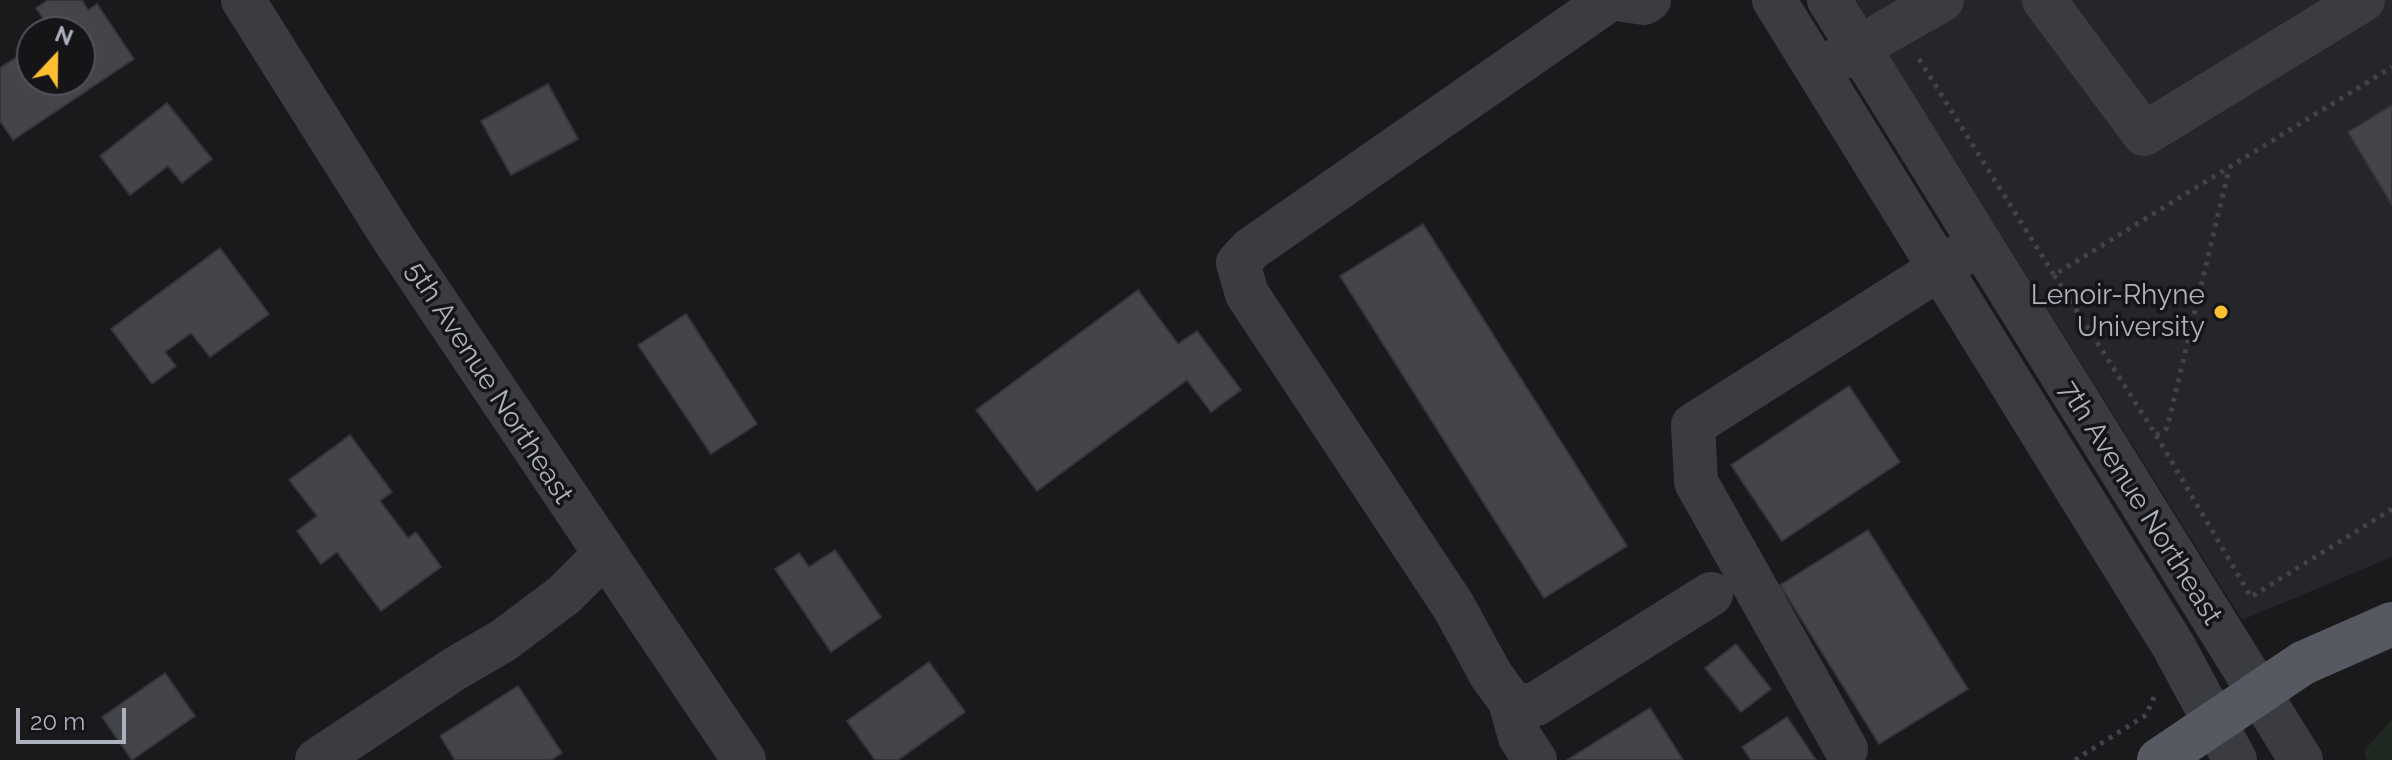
<!DOCTYPE html>
<style>
body{margin:0}
#map{position:relative;width:2392px;height:760px;overflow:hidden;background:#1a1a1d;font-family:Raleway,sans-serif}
canvas{display:block}
.north{position:absolute;left:16px;top:16px;width:80px;height:80px;box-sizing:border-box;background:#151518;border:2px solid #51535a;border-radius:50%;rotate:22deg;font-size:22px;font-weight:700;line-height:32px;text-align:center;color:#acb1bd}
.north::after{content:'';display:block;margin:auto;width:28px;height:36px;background:#ffc030;clip-path:polygon(50% 0,100% 100%,50% 72%,0 100%)}
.scale{position:absolute;left:16px;top:708px;width:110px;height:36px;box-sizing:border-box;border:4px solid #acb1bd;border-top:0;padding-left:10px;font-size:24px;line-height:28px;white-space:nowrap;color:#acb1bd;-webkit-text-stroke:6px #151518;paint-order:stroke}
</style>
<div id="map">
<canvas width="2392" height="760"></canvas>
<div class="north">N</div>
<div class="scale">20 m</div>
</div>
<script>
const c = document.querySelector('canvas').getContext('2d');
c.lineJoin = 'round';
function fillPath(path, color) {
  c.fillStyle = color;
  c.fill(path, 'evenodd');
}
function poly(rows) {
  const path = new Path2D();
  for (const r of rows) {
    path.moveTo(r[0], r[1]);
    for (let i = 2; i < r.length; i += 2) path.lineTo(r[i], r[i + 1]);
  }
  return path;
}
function trace(path, color, width, dash) {
  c.strokeStyle = color;
  c.lineWidth = width;
  c.lineCap = dash ? 'butt' : 'round';
  c.setLineDash(dash || []);
  c.stroke(path);
}
function label(font, color, halo, rows, align = 'center') {
  c.font = font + ' Raleway,sans-serif';
  c.lineWidth = 7;
  c.setLineDash([]);
  c.textBaseline = 'middle';
  c.strokeStyle = halo;
  c.fillStyle = color;
  for (const [text, x, y, turn = 0] of rows) {
    c.save();
    c.translate(x, y);
    c.rotate((+turn || 0) * Math.PI / 180);
    c.textAlign = isNaN(turn) ? turn : align;
    if (halo) c.strokeText(text, 0, 0);
    c.fillText(text, 0, 0);
    c.restore();
  }
}
const built = poly([
 [1854,0,2392,0,2392,557,2242,620]
]);
const green = poly([
 [2392,719,2392,760,2367,760,2364,751]
]);
const building = poly([
 [48,0,82,0,88,10,97,4,134,59,13,140,0,121,0,68,32,47,32,80,80,80,80,32,53,32,36,8,48,0],
 [548,84,578,139,511,175,481,121,548,84],
 [167,103,212,159,182,183,168,166,130,195,100,156,167,103],
 [2392,105,2392,205,2348,132,2392,105],
 [1423,224,1627,546,1544,598,1340,276,1423,224],
 [220,248,269,314,210,357,191,333,165,352,176,366,152,384,111,329,220,248],
 [1138,290,1178,344,1197,331,1241,390,1211,412,1187,380,1037,491,976,410,1138,290],
 [686,314,757,424,711,454,638,345,686,314],
 [1849,386,1900,462,1782,541,1731,465,1849,386],
 [350,435,392,492,380,501,408,538,416,532,441,567,381,611,337,552,321,564,297,531,317,516,289,480,350,435],
 [1868,530,1968,689,1879,744,1780,585,1868,530],
 [835,550,881,617,831,652,775,569,799,553,809,567,835,550],
 [1736,644,1771,689,1741,712,1705,668,1736,644],
 [929,662,965,712,898,760,875,760,847,721,929,662],
 [165,673,195,716,132,760,102,717,165,673],
 [518,686,562,753,551,760,455,760,440,736,518,686],
 [1650,708,1683,760,1567,760,1650,708],
 [1787,717,1816,760,1751,760,1742,747,1787,717]
]);
const path = poly([
 [1919,59,2054,275,2392,67],
 [2054,275,2156,435,2251,597,2392,509],
 [2156,435,2167,428,2229,169],
 [2075,760,2146,715,2154,697]
]);
const minor = poly([
 [243,0,393,238,744,760],
 [1609,0,1251,249,1238,263,1247,294,1454,607,1491,675,1510,701,1522,706,1536,704,1711,594],
 [1624,0,1644,3,1649,0],
 [1774,0,2174,647,2235,760],
 [1829,0,2301,760],
 [2044,0,2144,134,2363,0],
 [1835,61,1942,0],
 [1510,701,1520,737,1535,760],
 [1846,749,1696,482,1693,425,1961,255],
 [317,760,456,668,504,640,564,595,603,556]
]);
const major = poly([
 [2159,760,2303,663,2392,624]
]);
const markers = [
 [2221,312,8,"#ffc030"]
];
const poiNames = [
 ["Lenoir-Rhyne",2205,296],
 ["University",2205,328]
];
const streetNames = [
 ["5th Avenue Northeast",489,383,57],
 ["7th Avenue Northeast",2140,503,58]
];
fillPath(built, '#26262a');
fillPath(green, '#202921');
fillPath(building, '#44454a');
trace(building, '#343439', 2);
trace(path, '#414349', 5, [4, 6]);
trace(minor, '#3b3c42', 44);
trace(major, '#575962', 44);
for (const [x, y, r, color] of markers) {
  const dot = new Path2D();
  dot.arc(x, y, r, 0, 2 * Math.PI);
  c.fillStyle = color;
  c.fill(dot);
  trace(dot, '#151518', 3);
}
label('28px', '#acb1bd', '#151518', poiNames, 'right');
label('28px', '#acb1bd', '#151518', streetNames);
</script>
